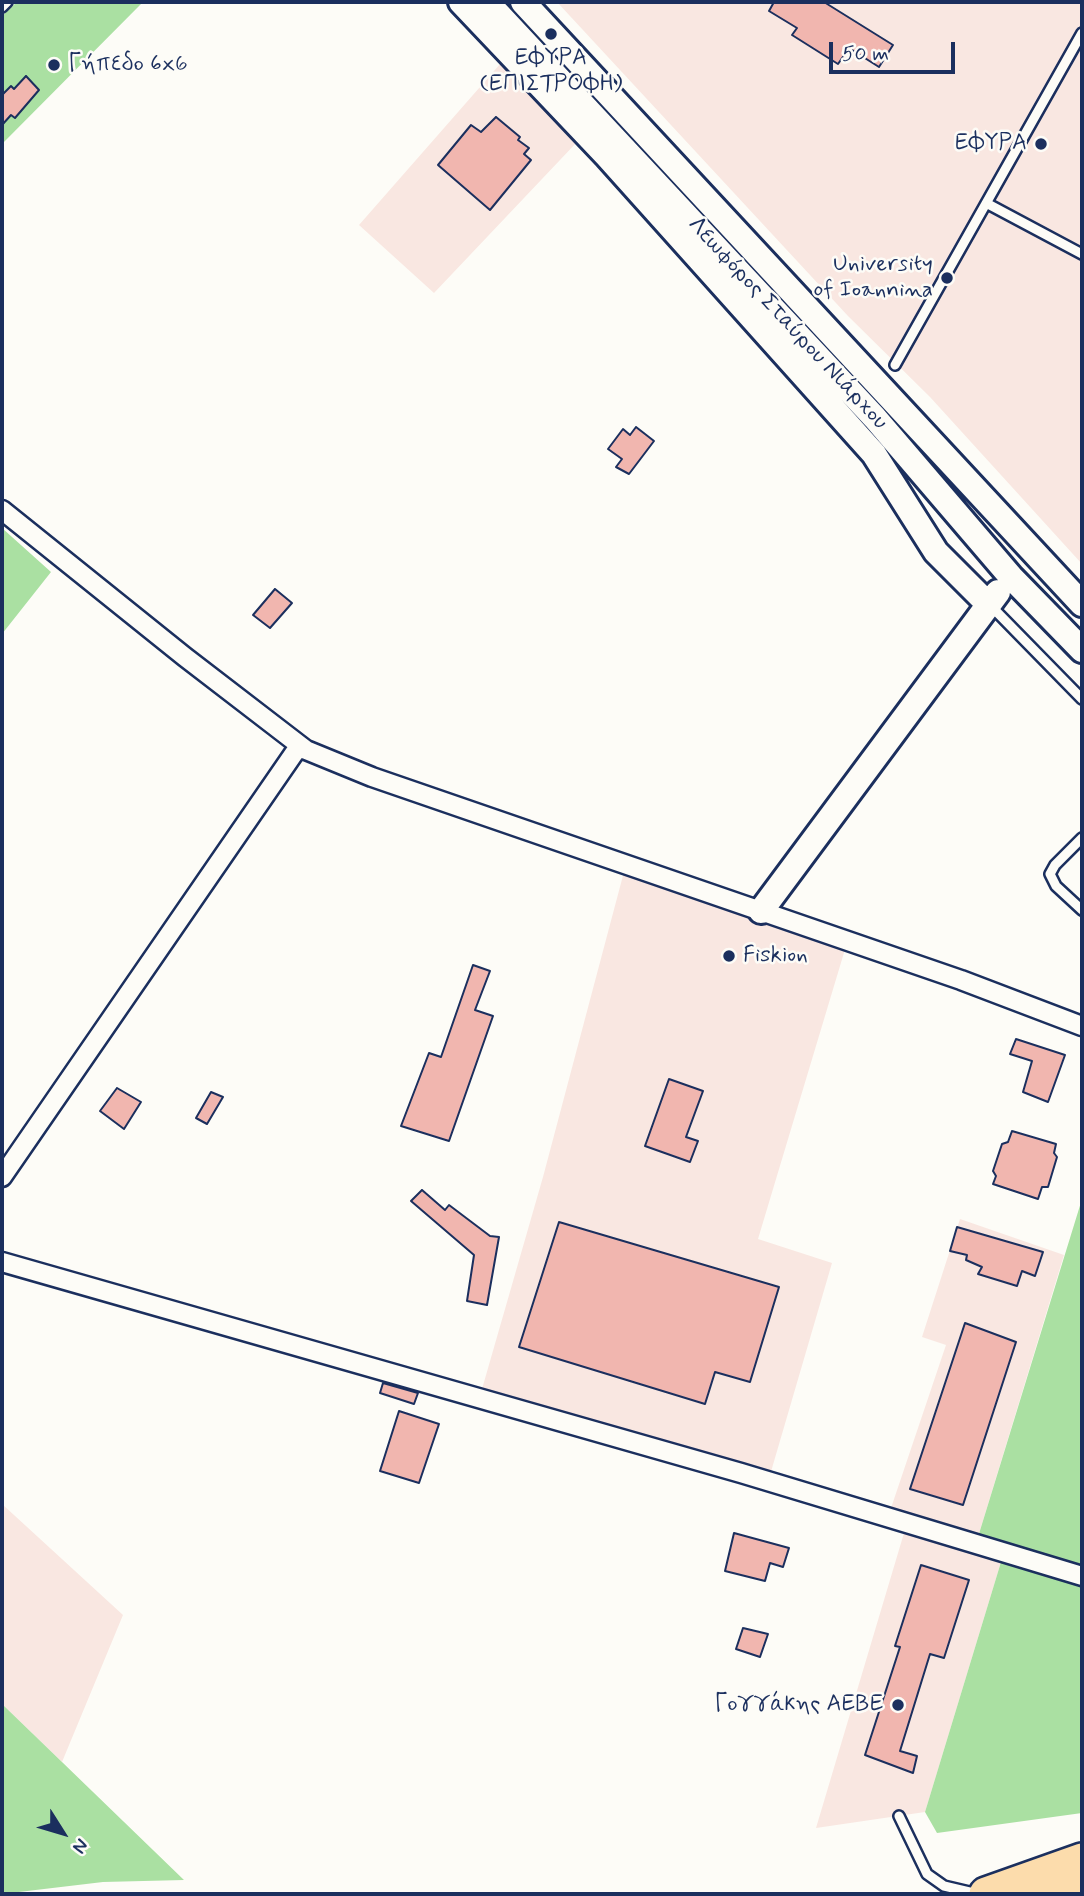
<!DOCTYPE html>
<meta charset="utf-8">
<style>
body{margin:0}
#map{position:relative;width:1084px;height:1896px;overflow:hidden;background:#fdfcf7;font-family:Mynerve,sans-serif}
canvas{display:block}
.frame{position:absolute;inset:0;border:4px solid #1b2f5e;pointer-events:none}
.north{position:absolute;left:28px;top:1798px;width:70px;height:70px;-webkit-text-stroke:5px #fdfcf7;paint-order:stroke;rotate:127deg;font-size:19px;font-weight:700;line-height:28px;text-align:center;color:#1b2f5e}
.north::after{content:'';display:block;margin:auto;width:24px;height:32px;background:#1b2f5e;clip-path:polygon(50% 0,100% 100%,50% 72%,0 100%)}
.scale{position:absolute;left:829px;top:42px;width:126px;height:32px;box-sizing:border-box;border:4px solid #1b2f5e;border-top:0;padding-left:9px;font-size:21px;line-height:24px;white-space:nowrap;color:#1b2f5e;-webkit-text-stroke:5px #fdfcf7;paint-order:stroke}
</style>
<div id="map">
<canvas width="1084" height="1896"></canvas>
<div class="frame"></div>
<div class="north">N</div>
<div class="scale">50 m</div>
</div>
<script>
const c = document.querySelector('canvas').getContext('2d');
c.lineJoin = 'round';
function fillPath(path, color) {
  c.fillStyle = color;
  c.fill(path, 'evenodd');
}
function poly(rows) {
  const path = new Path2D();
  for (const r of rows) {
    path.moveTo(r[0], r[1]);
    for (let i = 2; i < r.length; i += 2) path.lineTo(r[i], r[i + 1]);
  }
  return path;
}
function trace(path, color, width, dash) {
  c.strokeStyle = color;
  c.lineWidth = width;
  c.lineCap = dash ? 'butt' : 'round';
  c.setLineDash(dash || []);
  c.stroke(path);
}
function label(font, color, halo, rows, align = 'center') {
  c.font = font + ' Mynerve,sans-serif';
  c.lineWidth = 5;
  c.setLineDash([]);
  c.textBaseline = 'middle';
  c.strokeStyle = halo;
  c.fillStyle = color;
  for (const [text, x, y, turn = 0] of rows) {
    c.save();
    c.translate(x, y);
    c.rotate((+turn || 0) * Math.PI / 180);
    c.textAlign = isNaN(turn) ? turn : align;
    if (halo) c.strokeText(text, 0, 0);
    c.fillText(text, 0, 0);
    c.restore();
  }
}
const built = poly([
 [557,2,1082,2,1082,564,930,397,848,316],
 [501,63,578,141,434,293,359,225],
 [625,868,846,946,758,1239,832,1263,770,1475,482,1389,543,1177],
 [960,1219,1064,1255,978,1537,890,1511,946,1345,922,1337],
 [2,1504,123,1615,62,1762,2,1704],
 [904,1533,1001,1562,925,1812,816,1828]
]);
const green = poly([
 [17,2,143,2,2,144,2,16],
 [2,528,51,572,2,634],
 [1082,1199,1082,1567,978,1537],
 [1001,1562,1082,1586,1082,1813,937,1833,925,1812],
 [2,1704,62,1762,184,1880,103,1882,2,1894]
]);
const building = poly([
 [774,2,824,2,893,45,879,67,849,48,838,64,792,35,797,28,769,11,774,2],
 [26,76,39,90,15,118,11,115,2,125,2,95,11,86,14,89,26,76],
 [496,117,520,137,518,140,529,148,524,154,531,160,490,210,438,165,471,125,481,132,496,117],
 [636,427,654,441,629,474,616,467,622,459,608,449,623,429,630,435,636,427],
 [275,589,292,603,270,628,253,615,275,589],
 [473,965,490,971,475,1010,493,1016,449,1141,401,1126,429,1053,441,1057,473,965],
 [1016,1039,1065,1055,1048,1102,1023,1092,1032,1061,1010,1054,1016,1039],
 [669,1079,703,1091,686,1137,698,1141,690,1162,645,1146,669,1079],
 [117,1088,141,1102,124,1129,100,1111,117,1088],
 [211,1092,223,1097,207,1124,196,1118,211,1092],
 [1012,1131,1056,1144,1054,1153,1057,1157,1048,1187,1042,1187,1038,1199,993,1184,996,1176,993,1171,1002,1144,1008,1142,1012,1131],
 [422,1190,445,1210,449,1205,490,1236,499,1237,487,1305,467,1301,474,1255,411,1201,422,1190],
 [559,1222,779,1287,750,1382,715,1372,705,1404,519,1347,559,1222],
 [957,1227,1043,1252,1035,1276,1022,1271,1017,1286,978,1274,982,1267,966,1260,967,1255,950,1251,957,1227],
 [965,1323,1016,1342,963,1505,910,1489,965,1323],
 [383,1383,418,1393,414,1404,380,1393,383,1383],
 [399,1411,439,1424,419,1483,380,1471,399,1411],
 [734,1533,789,1548,783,1567,770,1563,765,1581,725,1571,734,1533],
 [921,1565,969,1580,944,1658,930,1654,900,1751,917,1756,913,1773,865,1755,900,1647,895,1646,921,1565],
 [743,1628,768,1634,760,1657,736,1649,743,1628]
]);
const lane = poly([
 [2,7,7,2],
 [988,204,1082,254],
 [895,365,1082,33],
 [990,605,1082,699],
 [1082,838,1055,865,1050,874,1056,886,1082,910],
 [899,1816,927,1874,944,1886,978,1894]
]);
const street = poly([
 [2,510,185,657,306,750,372,777,961,980,1082,1026],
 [2,1177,299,746],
 [2,1262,741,1473,1082,1576]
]);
const secondary = poly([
 [461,2,607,156,874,454,936,552,988,604],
 [487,2,875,418,1011,577,1082,650],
 [523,2,1082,604],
 [761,911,998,592]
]);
const highway = poly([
 [986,1894,1082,1860],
 [1055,1894,1082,1884]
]);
const markers = [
 [551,34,7,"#1b2f5e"],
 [54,65,7,"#1b2f5e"],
 [1041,144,7,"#1b2f5e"],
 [947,278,7,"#1b2f5e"],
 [729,956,7,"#1b2f5e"],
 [898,1705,7,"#1b2f5e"]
];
const poiNames = [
 ["ΕΦΥΡΑ",551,59,"center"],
 ["(ΕΠΙΣΤΡΟΦΗ)",551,85,"center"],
 ["Γήπεδο 6x6",68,65,"left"],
 ["ΕΦΥΡΑ",1027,144],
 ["University",933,265],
 ["of Ioannina",933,291],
 ["Fiskion",743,956,"left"],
 ["Γογγάκης ΑΕΒΕ",884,1705]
];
const streetNames = [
 ["Λεωφόρος Σταύρου Νιάρχου",787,324,47]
];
fillPath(built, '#f9e7e1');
fillPath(green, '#aae0a2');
fillPath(building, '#f1b6af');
trace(building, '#1b2f5e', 2);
trace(lane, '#1b2f5e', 14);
trace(street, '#1b2f5e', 23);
trace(secondary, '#1b2f5e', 30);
trace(highway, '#1b2f5e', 38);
trace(lane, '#fdfcf7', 9);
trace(street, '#fdfcf7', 18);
trace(secondary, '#fdfcf7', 24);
trace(highway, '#fcdcac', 33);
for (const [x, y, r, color] of markers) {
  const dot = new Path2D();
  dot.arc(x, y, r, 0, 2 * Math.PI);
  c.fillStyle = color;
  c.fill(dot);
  trace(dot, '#fdfcf7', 2.5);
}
label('23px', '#1b2f5e', '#fdfcf7', poiNames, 'right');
label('23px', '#1b2f5e', '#fdfcf7', streetNames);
</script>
